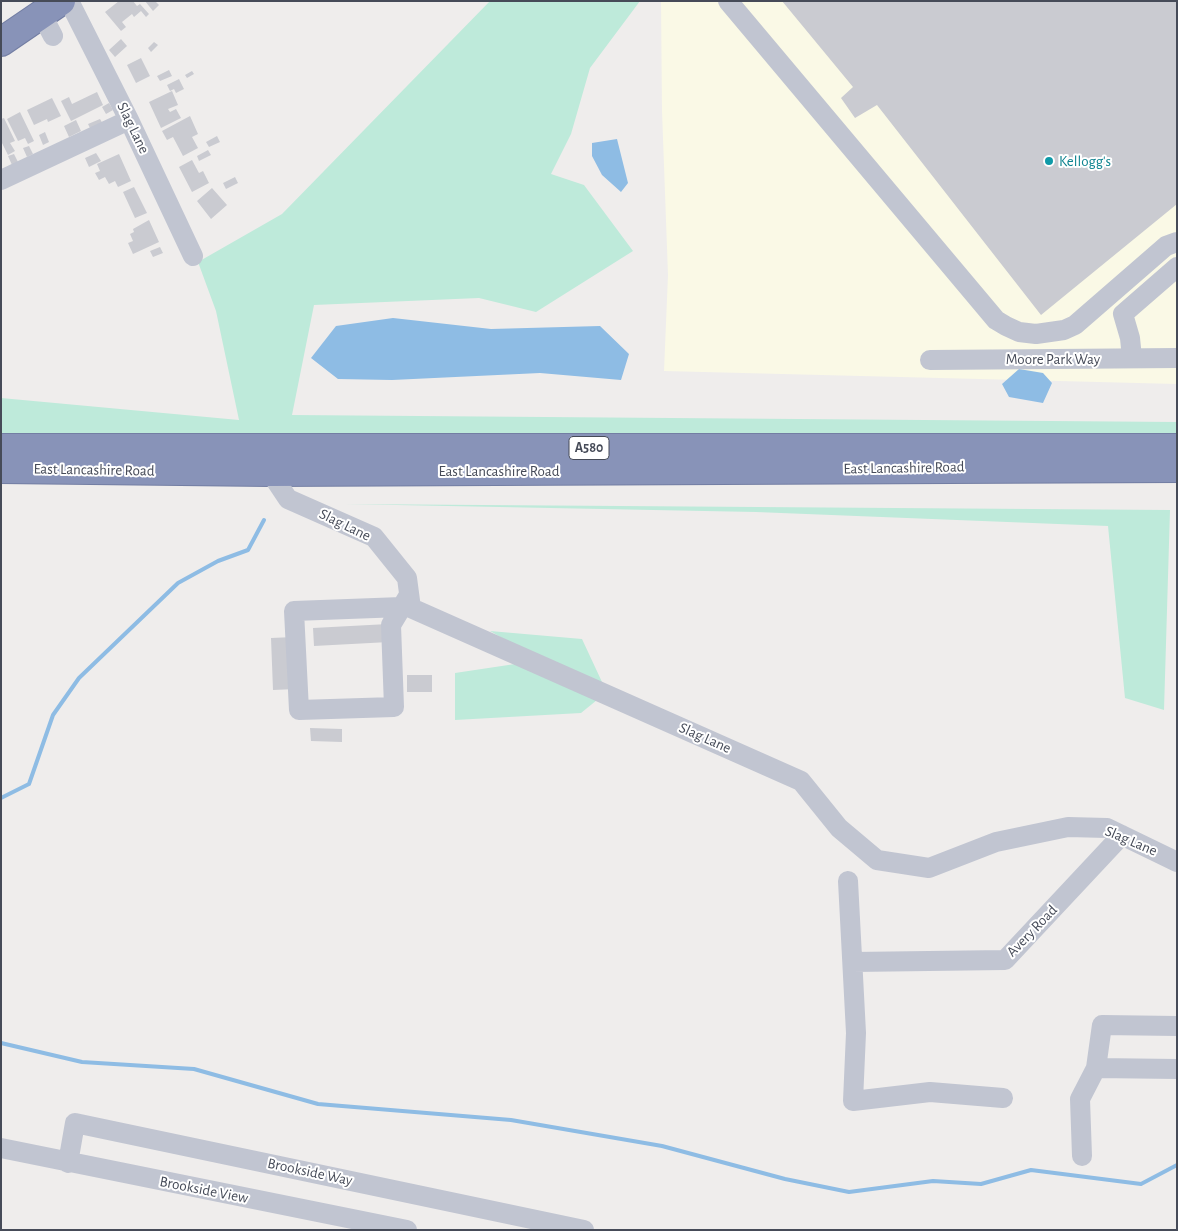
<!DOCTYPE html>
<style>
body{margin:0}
#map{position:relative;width:1178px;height:1231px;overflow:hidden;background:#efedec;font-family:"Alegreya Sans",sans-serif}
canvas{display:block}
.frame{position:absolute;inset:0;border:2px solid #464b58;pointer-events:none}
</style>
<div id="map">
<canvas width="1178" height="1231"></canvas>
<div class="frame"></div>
</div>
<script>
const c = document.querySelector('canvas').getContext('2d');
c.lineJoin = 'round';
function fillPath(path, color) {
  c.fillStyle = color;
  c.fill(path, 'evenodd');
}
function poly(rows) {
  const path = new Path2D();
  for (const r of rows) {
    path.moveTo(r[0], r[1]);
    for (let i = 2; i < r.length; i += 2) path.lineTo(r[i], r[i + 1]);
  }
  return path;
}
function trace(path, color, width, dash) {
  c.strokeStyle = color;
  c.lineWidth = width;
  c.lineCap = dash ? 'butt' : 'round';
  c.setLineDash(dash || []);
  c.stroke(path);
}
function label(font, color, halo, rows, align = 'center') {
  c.font = font + ' "Alegreya Sans",sans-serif';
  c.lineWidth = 4;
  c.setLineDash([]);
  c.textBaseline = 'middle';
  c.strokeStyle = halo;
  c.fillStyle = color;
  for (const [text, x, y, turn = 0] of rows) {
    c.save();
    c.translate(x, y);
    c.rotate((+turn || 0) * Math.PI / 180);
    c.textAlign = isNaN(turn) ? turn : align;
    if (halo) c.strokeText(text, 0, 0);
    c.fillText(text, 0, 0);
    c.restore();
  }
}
const commercial = poly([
 [661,1,1177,1,1177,384,664,371,668,275,662,111]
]);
const green = poly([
 [490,1,640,1,590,68,571,134,551,174,584,185,633,251,536,312,479,298,314,305,292,415,1177,422,1177,437,1,436,1,398,239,420,216,311,198,262,282,214],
 [345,504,1170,510,1164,710,1125,698,1108,526,756,512],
 [490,631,582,639,602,682,597,700,581,713,455,720,455,673,515,664,521,649]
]);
const water = poly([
 [617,139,628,183,621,192,602,175,592,156,592,143],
 [393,318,491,329,600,326,629,354,621,380,540,373,392,380,338,379,311,358,336,326],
 [1019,369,1043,373,1052,383,1043,403,1009,397,1002,384]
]);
const stream = poly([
 [1,798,29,784,53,715,79,678,178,583,218,561,248,550,264,520],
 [1,1043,82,1062,194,1069,318,1104,511,1120,662,1146,785,1179,849,1192,933,1181,981,1184,1031,1170,1141,1184,1177,1165]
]);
const building = poly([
 [119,1,133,1,137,6,140,4,149,14,146,17,141,11,134,17,132,14,122,22,126,27,121,31,105,12],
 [145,1,155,1,159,5,153,11],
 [782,1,1177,1,1177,204,1041,315,877,105,855,118,841,98,853,87],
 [121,39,127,46,115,57,109,50],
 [154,42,158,45,151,52,148,48],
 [141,58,150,76,136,83,127,65],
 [169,70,172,76,160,81,157,76],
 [192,71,194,74,187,78,185,75],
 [179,79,184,89,176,93,174,89,170,91,167,85],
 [172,91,178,105,168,109,170,112,176,109,181,118,161,128,149,102],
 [97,92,103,105,71,121,61,101,69,97,72,104],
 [52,98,61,116,48,122,47,119,34,125,27,110],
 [109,103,113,110,106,114,102,107],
 [20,112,34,141,28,144,25,138,18,141,7,119],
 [190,116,198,134,192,137,198,148,183,156,173,137,167,140,162,131],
 [4,118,15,141,10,143,15,151,8,155,1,141,1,119],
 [100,119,103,124,91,130,88,124],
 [76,120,81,131,69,137,64,126],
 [45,132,49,142,43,145,39,135],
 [217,136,220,142,209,147,206,142],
 [29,146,33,154,27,157,23,148],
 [208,150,211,155,199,161,197,156],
 [96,153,101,161,89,167,85,158],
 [14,154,18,162,12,165,8,156],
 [119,154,131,181,118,187,115,181,109,184,105,177,99,180,95,173,100,171,97,164],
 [192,160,199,173,203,171,209,183,192,192,179,167],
 [235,177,238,183,226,189,223,183],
 [134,187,147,213,135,218,123,192],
 [212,188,227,205,211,219,197,201],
 [149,220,159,242,133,254,128,243,133,241,130,234,134,232,133,229],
 [160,247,163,253,153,257,150,251],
 [388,624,389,642,314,646,313,628],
 [294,637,296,689,273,690,271,638],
 [407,675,432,675,432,692,407,692],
 [310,728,342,729,342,742,311,741]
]);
const minor = poly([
 [69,1,129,120,193,256],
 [728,1,996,320,1006,326,1019,332,1036,334,1064,330,1075,325,1166,246,1177,242],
 [42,15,53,36],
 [1,180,129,120],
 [1132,358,1130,338,1123,314,1177,267],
 [930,360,1177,358],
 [270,472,288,499,374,537,407,578,411,608,801,781,839,828,877,860,929,868,996,842,1068,827,1107,828,1177,862],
 [402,607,294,611,299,710,394,707,391,625,409,595],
 [848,881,856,1033,853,1101,930,1092,1003,1098],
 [853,962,1005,960,1122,835],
 [1177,1026,1102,1025,1096,1068,1177,1069],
 [1,1148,407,1230],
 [1082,1156,1080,1099,1096,1068],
 [68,1163,75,1123,584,1230]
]);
const highway = poly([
 [1,42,61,1],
 [1,448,1177,448],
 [1,469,270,472,1177,468]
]);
const markers = [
 [1049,161,5,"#0f9aa8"]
];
const shields = [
 [589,448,40]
];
const shieldNames = [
 ["A580",589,448]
];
const streetNames = [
 ["Slag Lane",133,128,64],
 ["Moore Park Way",1053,359],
 ["East Lancashire Road",904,468,-1],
 ["East Lancashire Road",94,470,1],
 ["East Lancashire Road",499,471],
 ["Slag Lane",345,525,26],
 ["Slag Lane",705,738,24],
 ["Slag Lane",1131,841,23],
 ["Avery Road",1032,931,-46],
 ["Brookside Way",310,1172,12],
 ["Brookside View",204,1190,11]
];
const cultureNames = [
 ["Kellogg's",1059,161]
];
fillPath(commercial, '#faf9e6');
fillPath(green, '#beeada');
fillPath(water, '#8ebce4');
trace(stream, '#8ebce4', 4);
fillPath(building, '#cacbd1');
trace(highway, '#737ea3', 30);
trace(minor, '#c1c5d1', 20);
trace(highway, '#8893b8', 28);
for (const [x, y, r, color] of markers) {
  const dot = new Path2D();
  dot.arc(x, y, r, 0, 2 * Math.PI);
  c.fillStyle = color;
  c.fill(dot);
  trace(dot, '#fff', 2);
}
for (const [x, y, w] of shields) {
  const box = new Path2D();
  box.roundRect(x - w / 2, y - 11.5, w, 23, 4);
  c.fillStyle = '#fff';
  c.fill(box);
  trace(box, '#464b58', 1);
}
label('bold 14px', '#464b58', null, shieldNames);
label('15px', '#464b58', '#fff', streetNames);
label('15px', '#0d838f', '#fff', cultureNames, 'left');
</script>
